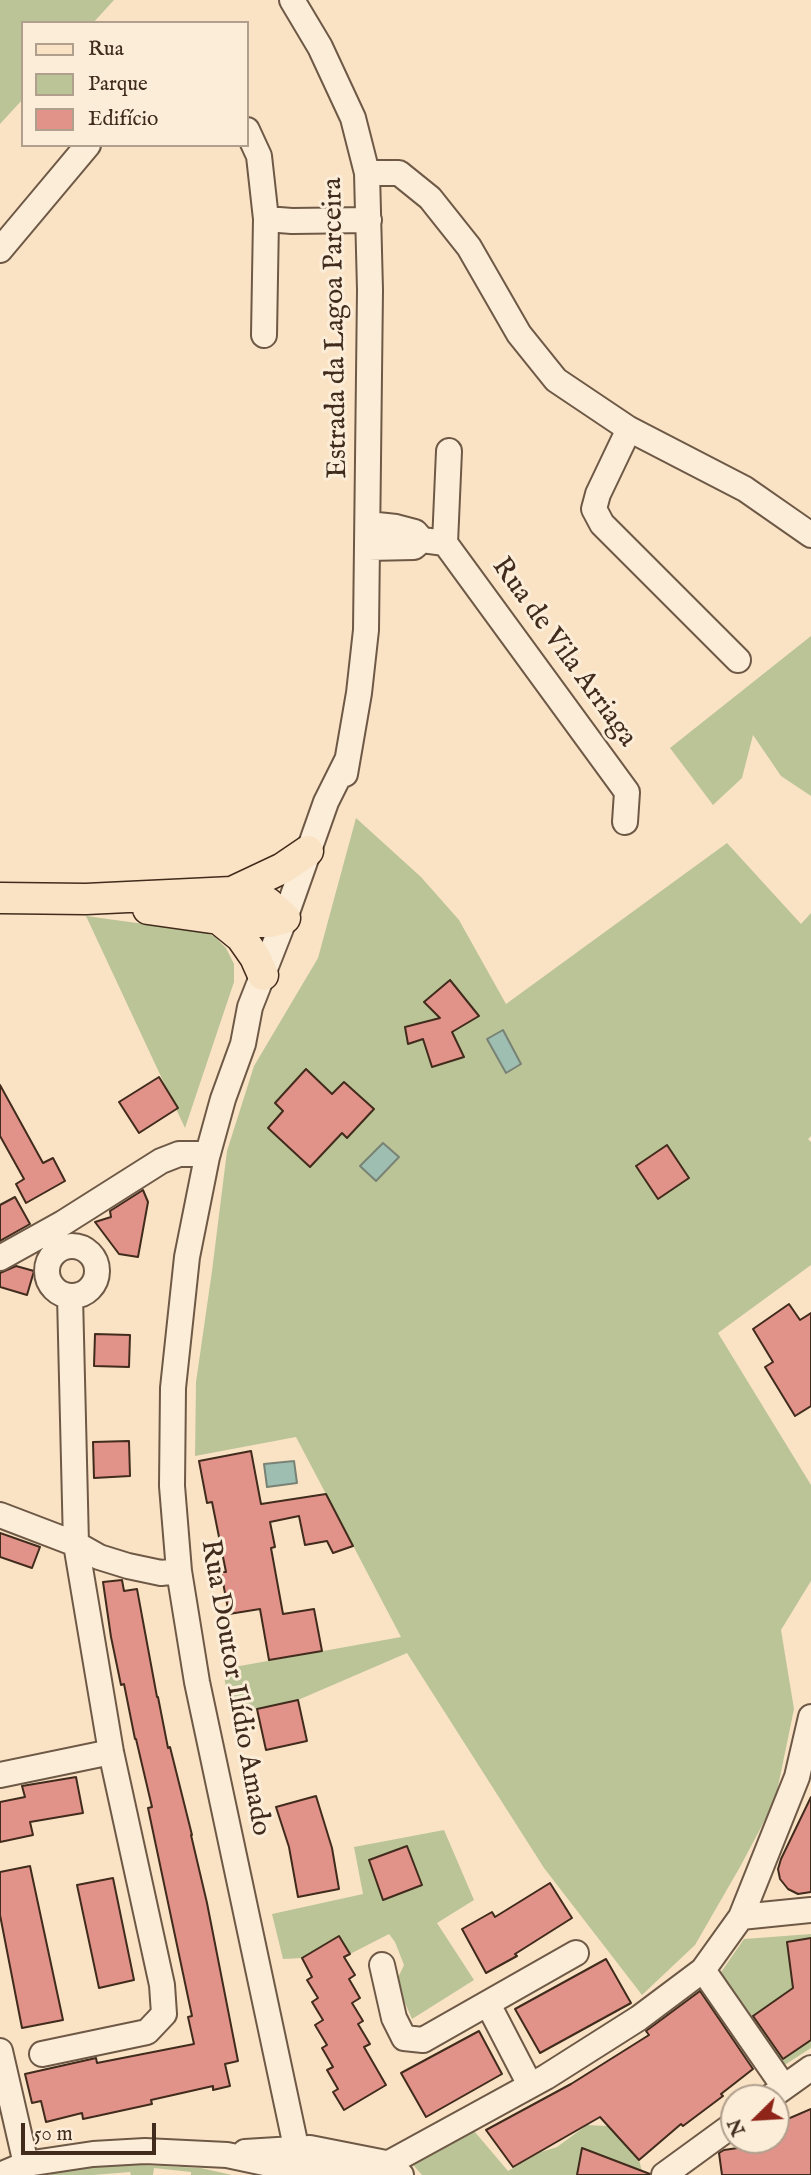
<!DOCTYPE html>
<meta charset="utf-8">
<style>
body{margin:0}
#map{position:relative;width:811px;height:2175px;overflow:hidden;background:#fae3c5;font-family:"IM FELL English",serif}
canvas{display:block}
.legend{position:absolute;left:21px;top:21px;width:228px;height:126px;box-sizing:border-box;background:#fcedd9;border:2px solid #b19f8d;margin:0;padding:9px 12px;list-style:none;font-size:21px;color:#402b1c}
.legend li{display:flex;align-items:center;gap:14px;height:35px}
.legend b{width:35px;border:2px solid #b19f8d}
.north{position:absolute;left:720px;top:2084px;width:70px;height:70px;box-sizing:border-box;background:#fcedd9;border:2px solid #b19f8d;border-radius:50%;rotate:246deg;font-size:19px;font-weight:700;line-height:28px;text-align:center;color:#402b1c}
.north::after{content:'';display:block;margin:auto;width:24px;height:32px;background:#8f2418;clip-path:polygon(50% 0,100% 100%,50% 72%,0 100%)}
.scale{position:absolute;left:21px;top:2123px;width:135px;height:32px;box-sizing:border-box;border:4px solid #402b1c;border-top:0;padding-left:9px;font-size:21px;line-height:24px;white-space:nowrap;color:#402b1c;-webkit-text-stroke:5px #fcedd9;paint-order:stroke}
</style>
<div id="map">
<canvas width="811" height="2175"></canvas>
<ul class="legend">
<li><b style="height:9px;background:#fae3c5"></b>Rua</li>
<li><b style="height:19px;background:#bbc497"></b>Parque</li>
<li><b style="height:19px;background:#e19389"></b>Edifício</li>
</ul>
<div class="north">N</div>
<div class="scale">50 m</div>
</div>
<script>
const c = document.querySelector('canvas').getContext('2d');
c.lineJoin = 'round';
function fillPath(path, color) {
  c.fillStyle = color;
  c.fill(path, 'evenodd');
}
function poly(rows) {
  const path = new Path2D();
  for (const r of rows) {
    if (r.length === 3) {
      path.moveTo(r[0] + r[2], r[1]);
      path.arc(r[0], r[1], r[2], 0, 2 * Math.PI);
      continue;
    }
    path.moveTo(r[0], r[1]);
    for (let i = 2; i < r.length; i += 2) path.lineTo(r[i], r[i + 1]);
  }
  return path;
}
function trace(path, color, width, dash) {
  c.strokeStyle = color;
  c.lineWidth = width;
  c.lineCap = dash ? 'butt' : 'round';
  c.setLineDash(dash || []);
  c.stroke(path);
}
function label(font, color, halo, rows, align = 'center') {
  c.font = font + ' "IM FELL English",serif';
  c.lineWidth = 6;
  c.setLineDash([]);
  c.textBaseline = 'middle';
  c.strokeStyle = halo;
  c.fillStyle = color;
  for (const [text, x, y, turn = 0] of rows) {
    c.save();
    c.translate(x, y);
    c.rotate((+turn || 0) * Math.PI / 180);
    c.textAlign = isNaN(turn) ? turn : align;
    if (halo) c.strokeText(text, 0, 0);
    c.fillText(text, 0, 0);
    c.restore();
  }
}
const green = poly([
 [0,0,114,0,93,23,23,23,23,99,0,124],
 [811,636,811,796,781,776,753,735,742,778,713,805,670,748],
 [356,818,421,877,459,920,506,1004,727,843,801,924,811,913,811,1136,808,1139,811,1142,811,1265,718,1333,811,1485,811,1581,781,1630,794,1709,775,1801,740,1867,695,1945,642,1995,544,1868,407,1653,298,1700,257,1709,229,1707,223,1669,401,1637,296,1437,195,1456,196,1382,212,1271,227,1151,254,1066,318,958],
 [86,916,202,932,214,936,226,948,234,964,234,982,185,1128],
 [444,1830,474,1900,437,1923,474,1980,412,2019,396,1982,404,1965,395,1942,389,1934,350,1954,339,1936,302,1958,283,1959,272,1914,363,1894,354,1847],
 [811,1934,811,2048,783,2066,719,1975,744,1939],
 [469,2125,508,2171,541,2152,557,2147,587,2125,608,2126,639,2160,643,2175,422,2175,407,2158],
 [142,2165,201,2168,232,2175,191,2175,191,2172,154,2168,153,2175,131,2175,130,2172,93,2175,47,2175,83,2166]
]);
const water = poly([
 [503,1030,521,1064,506,1073,487,1039,503,1030],
 [383,1143,399,1157,376,1181,360,1166,383,1143],
 [294,1461,297,1483,267,1487,264,1464,294,1461]
]);
const building = poly([
 [450,980,479,1016,452,1032,464,1057,432,1067,423,1039,408,1044,405,1027,440,1018,424,1002,450,980],
 [306,1069,332,1094,344,1082,374,1109,347,1138,342,1133,310,1167,268,1128,283,1111,275,1103,306,1069],
 [159,1077,178,1108,139,1133,119,1102,159,1077],
 [0,1085,43,1163,53,1158,65,1181,26,1203,16,1184,24,1179,0,1136,0,1085],
 [667,1145,689,1178,658,1199,636,1166,667,1145],
 [143,1190,148,1202,138,1257,119,1254,95,1222,111,1217,110,1211,143,1190],
 [15,1197,30,1224,0,1241,0,1205,15,1197],
 [16,1266,34,1271,27,1295,0,1287,0,1273,16,1266],
 [789,1304,800,1320,811,1313,811,1406,795,1416,765,1367,773,1362,753,1329,789,1304],
 [95,1334,130,1335,129,1367,94,1366,95,1334],
 [129,1441,130,1476,94,1478,93,1442,129,1441],
 [251,1451,261,1504,326,1494,353,1546,333,1553,327,1541,305,1545,299,1516,270,1522,275,1547,271,1548,283,1614,314,1609,322,1651,269,1660,260,1609,229,1614,221,1572,226,1572,212,1502,207,1503,199,1461,251,1451],
 [0,1533,40,1547,32,1568,0,1557,0,1533],
 [122,1580,124,1591,137,1589,157,1697,158,1697,168,1748,170,1747,192,1835,191,1835,207,1903,238,2061,225,2064,230,2086,213,2090,213,2086,151,2100,152,2104,83,2119,82,2113,46,2122,41,2101,32,2103,25,2074,96,2058,97,2063,194,2044,188,2017,192,2016,148,1808,152,1807,136,1739,135,1739,124,1684,121,1685,111,1637,103,1582,122,1580],
 [298,1700,307,1741,266,1750,257,1709,298,1700],
 [76,1777,83,1813,30,1822,33,1835,0,1842,0,1802,25,1797,22,1786,76,1777],
 [316,1796,332,1848,339,1889,298,1897,289,1847,276,1807,316,1796],
 [811,1797,811,1892,798,1894,788,1889,780,1879,778,1869,781,1859,811,1797],
 [407,1846,422,1885,383,1900,369,1860,407,1846],
 [30,1866,63,2020,22,2028,0,1915,0,1872,30,1866],
 [113,1878,134,1980,99,1988,77,1885,113,1878],
 [550,1883,572,1918,515,1954,517,1956,486,1973,462,1929,492,1912,495,1917,550,1883],
 [339,1936,350,1954,344,1957,355,1975,349,1979,360,1998,352,2003,363,2021,358,2024,370,2044,364,2047,386,2085,344,2110,333,2092,338,2089,327,2070,333,2067,322,2048,327,2045,315,2025,323,2020,312,2002,318,1998,307,1980,312,1977,302,1958,339,1936],
 [811,1938,811,2040,783,2059,753,2016,793,1988,787,1942,811,1938],
 [606,1959,631,2003,540,2053,515,2009,606,1959],
 [700,1991,753,2069,721,2094,723,2096,683,2126,681,2124,639,2160,600,2117,513,2167,486,2130,571,2084,649,2035,646,2031,700,1991],
 [479,2031,502,2074,426,2117,401,2073,479,2031],
 [811,2109,811,2175,722,2175,719,2153,724,2150,779,2142,776,2124,811,2109],
 [582,2148,650,2174,649,2175,577,2175,582,2148]
]);
const minor = poly([
 [292,0,320,47,353,118,367,173,370,290,366,630,359,693,345,774],
 [247,130,259,156,266,219,292,221,369,220],
 [367,173,399,173,430,198,469,247,519,334,556,380,629,429,745,489,811,535],
 [0,250,88,145],
 [264,335,266,219],
 [629,429,598,494,594,509,602,524,738,660],
 [368,524,396,527,415,532,422,540,445,543,627,792,625,822],
 [445,543,449,451],
 [368,548,414,547,422,540],
 [72,1271,25],
 [0,1258,63,1223,161,1161,179,1154,198,1154,207,1157],
 [0,1515,76,1544,99,1557,128,1566,161,1573,179,1571],
 [0,1775,111,1752],
 [741,1917,811,1910],
 [382,1965,394,2018,404,2038,423,2040,576,1953],
 [703,1970,784,2087],
 [488,2004,530,2085],
 [0,2051,26,2164],
 [42,2054,147,2032,164,2014,162,1985,111,1752,76,1544,70,1296],
 [769,2098,811,2068],
 [245,2152,310,2148,386,2163,401,2175],
 [0,2175,26,2164,93,2154,145,2151,227,2155,302,2171,329,2171,382,2163],
 [302,2175,197,1682,179,1571,172,1486,173,1388,187,1257,207,1157,223,1099,243,1044,250,1007,285,918,326,802,347,760],
 [367,2175,546,2077,639,2018,703,1970,741,1917,797,1777,811,1717],
 [664,2175,734,2124]
]);
const major = poly([
 [232,892,283,868,308,851],
 [0,898,86,899,232,892,253,895,268,903,285,918],
 [148,909,240,922,270,922,285,918],
 [220,920,241,937,255,957,263,975]
]);
const streetNames = [
 ["Estrada da Lagoa Parceira",337,328,-91],
 ["Rua de Vila Arriaga",563,653,54],
 ["Rua Doutor Ilídio Amado",234,1688,80]
];
fillPath(green, '#bbc497');
fillPath(water, '#9ebeb1');
trace(water, '#788375', 2);
fillPath(building, '#e19389');
trace(building, '#402b1c', 2);
trace(minor, '#6e5946', 28);
trace(major, '#402b1c', 33);
trace(minor, '#fcedd9', 24);
trace(major, '#fae3c5', 30);
label('28px', '#402b1c', '#fcedd9', streetNames);
</script>
